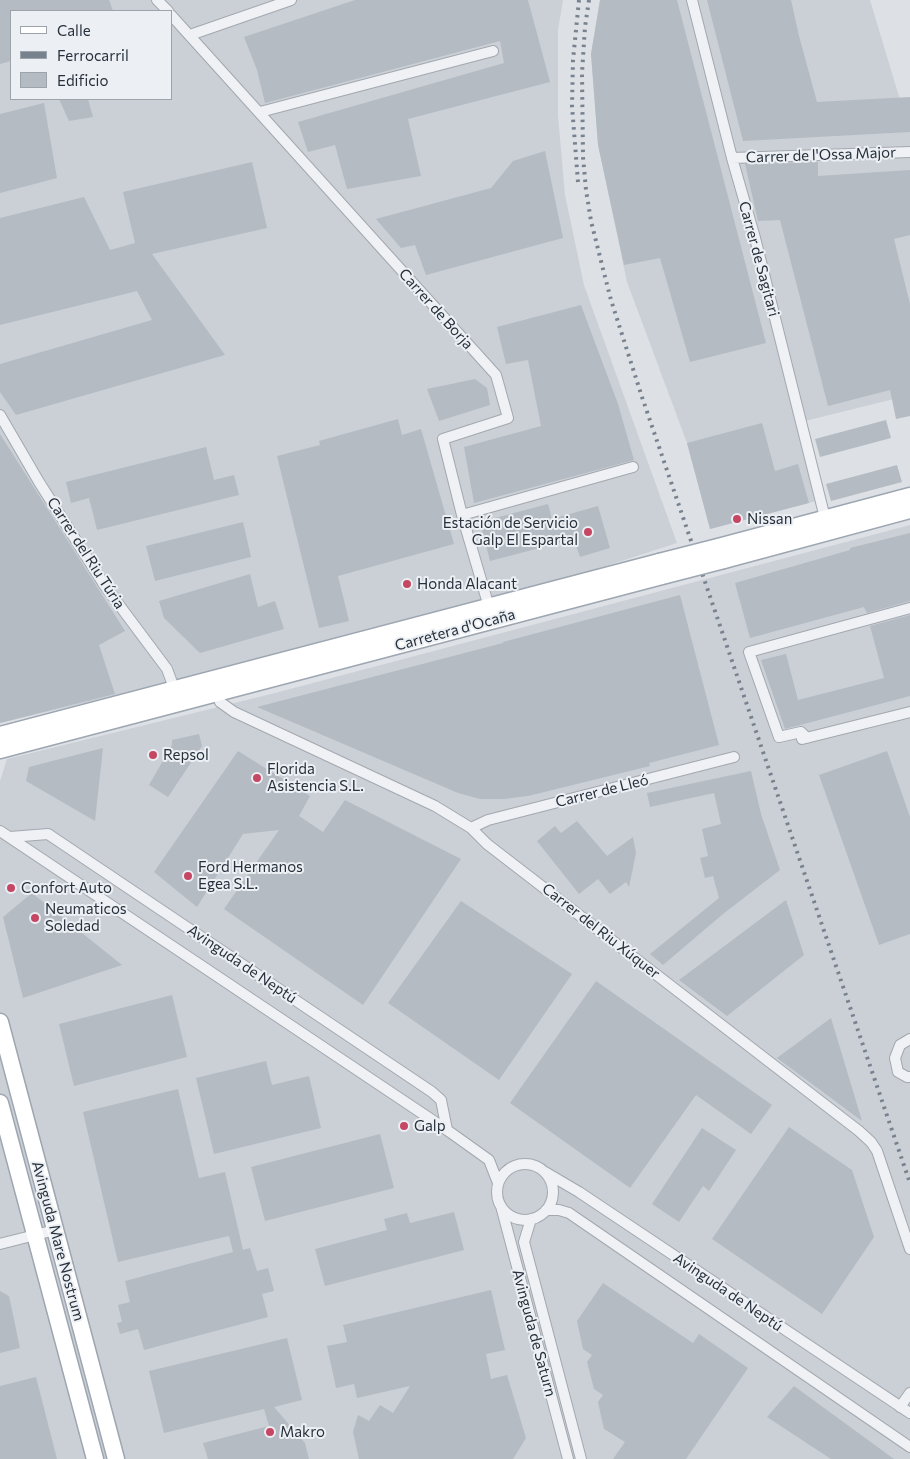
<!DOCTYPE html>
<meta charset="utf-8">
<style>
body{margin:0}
#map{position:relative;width:910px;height:1459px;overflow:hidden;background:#dde1e6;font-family:Commissioner,sans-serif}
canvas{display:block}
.legend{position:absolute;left:10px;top:10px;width:162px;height:90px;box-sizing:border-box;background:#ecf0f4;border:1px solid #9da3aa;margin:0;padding:6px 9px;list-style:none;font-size:15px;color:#27303b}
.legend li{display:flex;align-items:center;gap:10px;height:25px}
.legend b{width:25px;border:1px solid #9da3aa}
</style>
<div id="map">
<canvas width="910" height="1459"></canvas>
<ul class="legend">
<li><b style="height:6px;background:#fff"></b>Calle</li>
<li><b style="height:6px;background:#77828e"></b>Ferrocarril</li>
<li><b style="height:14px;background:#b4bbc2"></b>Edificio</li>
</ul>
</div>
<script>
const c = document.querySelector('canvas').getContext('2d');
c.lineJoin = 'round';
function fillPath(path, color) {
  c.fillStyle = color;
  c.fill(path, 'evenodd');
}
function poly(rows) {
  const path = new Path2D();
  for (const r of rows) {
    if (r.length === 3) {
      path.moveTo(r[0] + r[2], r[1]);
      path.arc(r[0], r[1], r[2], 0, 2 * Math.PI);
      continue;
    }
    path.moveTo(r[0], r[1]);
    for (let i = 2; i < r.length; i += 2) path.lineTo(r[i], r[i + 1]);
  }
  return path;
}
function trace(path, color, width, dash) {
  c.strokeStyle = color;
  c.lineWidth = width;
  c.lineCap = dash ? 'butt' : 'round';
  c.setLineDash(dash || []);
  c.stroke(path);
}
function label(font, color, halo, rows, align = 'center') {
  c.font = font + ' Commissioner,sans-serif';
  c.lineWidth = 4;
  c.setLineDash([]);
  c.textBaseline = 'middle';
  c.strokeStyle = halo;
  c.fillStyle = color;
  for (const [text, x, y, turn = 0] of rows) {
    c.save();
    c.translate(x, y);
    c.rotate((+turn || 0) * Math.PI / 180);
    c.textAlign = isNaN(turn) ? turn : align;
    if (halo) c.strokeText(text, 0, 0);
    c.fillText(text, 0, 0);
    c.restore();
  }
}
const built = poly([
 [0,0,563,0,558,30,558,116,565,195,584,285,677,543,560,581,366,629,154,687,0,723],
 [11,11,171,11,171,99,11,99],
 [600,0,870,0,901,103,910,103,910,395,801,422,820,500,710,529,687,443,627,282,598,145,591,54],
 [910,525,910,1459,0,1459,0,781,7,759,275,693]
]);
const building = poly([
 [0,0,109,0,113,11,11,11,11,61,0,64],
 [355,0,528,0,550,82,408,119,421,176,347,189,335,145,308,152,298,122,504,63,500,41,265,103,257,70,244,37],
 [600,0,677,0,766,343,690,362,660,258,624,265,598,145,591,54],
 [707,0,791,0,799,36,817,102,910,97,910,132,743,141],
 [59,99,88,99,93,117,69,121],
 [44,103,57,178,0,193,0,114],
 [545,151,563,238,426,275,415,245,401,248,376,219,491,188,513,161],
 [252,162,267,228,152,254,225,355,16,415,0,392,0,364,152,320,137,291,0,325,0,218,84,197,110,250,135,243,123,192],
 [818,162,818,176,910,170,910,235,894,239,910,304,910,416,896,419,890,390,828,406,780,220,758,221,745,164],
 [581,305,618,404,634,460,474,503,464,447,541,426,528,360,506,364,497,327],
 [475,379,487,388,490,405,439,421,427,389],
 [398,419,402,435,421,429,454,544,338,576,349,621,319,628,277,456,320,445,319,441],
 [886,420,891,438,820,457,815,439],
 [762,423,775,471,798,464,809,503,710,529,687,443],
 [0,434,125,631,99,645,115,694,0,723],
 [206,447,214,480,234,475,239,495,97,530,89,498,71,503,66,482],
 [897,465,902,482,831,501,826,484],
 [548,504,552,519,598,506,610,548,580,557,574,539,490,561,480,522],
 [243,522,251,557,155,581,146,546],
 [910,533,910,601,867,613,864,607,750,638,735,583,850,550,850,548],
 [250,574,258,607,275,601,284,629,200,653,164,618,159,601],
 [680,595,719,745,649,763,650,766,528,796,504,799,480,799,458,793,257,707,503,643,503,642],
 [910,615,910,696,785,729,761,660,786,654,798,700,884,678,870,626],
 [199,734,202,746,168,797,149,785,172,745,172,740],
 [103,748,95,821,26,781,29,767],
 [238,751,310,796,299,816,323,832,345,800,461,859,363,1005,224,909,279,830,243,834,197,907,154,872],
 [887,751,910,817,910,934,879,945,819,775],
 [751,771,761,814,780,870,723,914,663,965,650,954,719,898,713,876,705,878,700,858,708,856,702,829,721,824,714,793,650,807,647,793],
 [577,821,607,856,633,837,636,853,629,887,626,882,610,894,598,879,579,894,537,841,555,826,561,833],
 [32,893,122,965,23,998,3,917],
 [786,900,804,955,727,1016,679,980],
 [461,901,572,974,499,1080,388,1003],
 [596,981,772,1105,751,1134,696,1095,630,1188,510,1103],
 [172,995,187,1057,74,1086,59,1024],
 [831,1018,862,1121,777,1058],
 [266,1061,272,1085,309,1076,321,1128,214,1154,196,1078],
 [178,1089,199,1178,225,1172,243,1250,250,1248,257,1271,268,1268,274,1291,262,1294,268,1317,144,1350,138,1329,120,1334,117,1323,122,1322,118,1305,130,1302,125,1281,233,1252,229,1236,118,1262,83,1112],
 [789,1127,852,1170,874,1237,822,1314,712,1239],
 [702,1128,736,1150,709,1191,703,1186,679,1222,652,1204],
 [380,1134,394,1188,265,1221,251,1167],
 [454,1212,464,1250,325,1286,315,1249,387,1230,384,1219,407,1213,410,1223],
 [603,1283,693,1343,699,1334,748,1368,686,1459,613,1459,625,1442,604,1429,598,1402,603,1395,594,1389,587,1362,592,1355,583,1349,577,1321],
 [491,1290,505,1350,486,1354,491,1379,507,1375,526,1438,513,1459,359,1459,353,1432,358,1415,369,1421,380,1405,393,1413,410,1386,357,1398,354,1384,336,1388,327,1346,347,1342,343,1325],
 [0,1291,9,1296,20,1348,0,1353],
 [287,1338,302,1400,274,1407,305,1443,309,1459,208,1459,203,1443,269,1426,264,1409,164,1433,149,1371],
 [36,1377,57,1459,0,1459,0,1386],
 [794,1386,894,1459,831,1459,767,1417]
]);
const street = poly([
 [157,0,168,11],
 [692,0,732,158,755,238,825,518],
 [171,15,496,375,508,418,443,439,462,515,489,607,493,609],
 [190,35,291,0],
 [260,112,493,51],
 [732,158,910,152],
 [0,415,39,482,105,586,167,669,174,688],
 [462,515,633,467],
 [217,693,220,702,234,712,435,806,471,828,487,844,859,1131,871,1142,877,1151,910,1249],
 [807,738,801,732,779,737,749,652,910,608],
 [802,739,910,712],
 [471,828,488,820,734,757],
 [0,831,447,1130,489,1160,498,1183],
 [10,837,48,834,432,1092,441,1100,447,1130],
 [910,1039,900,1045,895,1058,898,1072,907,1077,910,1077],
 [525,1192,28],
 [545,1172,579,1192,910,1413],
 [501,1206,568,1459],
 [546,1210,559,1210,569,1213,910,1447],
 [531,1219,524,1242,581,1459],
 [0,1244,55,1230],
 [900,1407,910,1393]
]);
const primary = poly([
 [718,547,910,496],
 [724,560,910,510],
 [0,735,659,562],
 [0,750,662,576],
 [0,1022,116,1459],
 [0,1103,95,1459]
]);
const rail = poly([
 [589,0,585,27,582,73,583,157,586,190,591,221,602,265,611,300,642,397,910,1183],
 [578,182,572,106,573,60,579,0]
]);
const primaryBridge = poly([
 [659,562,718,547],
 [662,576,724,560]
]);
const markers = [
 [737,519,5,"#c54764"],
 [588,532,5,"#c54764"],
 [407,584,5,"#c54764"],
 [153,755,5,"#c54764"],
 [257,778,5,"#c54764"],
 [188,876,5,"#c54764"],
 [11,888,5,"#c54764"],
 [35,918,5,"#c54764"],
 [404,1126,5,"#c54764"],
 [270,1432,5,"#c54764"]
];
const streetNames = [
 ["Carrer de l'Ossa Major",821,155,-2],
 ["Carrer de Sagitari",759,259,75],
 ["Carrer de Borja",436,309,48],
 ["Carrer del Riu Túria",86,553,57],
 ["Carretera d'Ocaña",455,630,-15],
 ["Carrer de Lleó",602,791,-14],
 ["Carrer del Riu Xúquer",601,931,38],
 ["Avinguda de Neptú",242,964,34],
 ["Avinguda Mare Nostrum",58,1241,75],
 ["Avinguda de Neptú",728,1292,34],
 ["Avinguda de Saturn",534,1333,75]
];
const poiNames = [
 ["Nissan",747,519],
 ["Estación de Servicio",578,523,"right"],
 ["Galp El Espartal",578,540,"right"],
 ["Honda Alacant",417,584],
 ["Repsol",163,755],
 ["Florida",267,769],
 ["Asistencia S.L.",267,786],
 ["Ford Hermanos",198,867],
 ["Egea S.L.",198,884],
 ["Confort Auto",21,888],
 ["Neumaticos",45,909],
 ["Soledad",45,926],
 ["Galp",414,1126],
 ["Makro",280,1432]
];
fillPath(built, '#cbd0d7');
fillPath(building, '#b4bbc2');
trace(street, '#a3a8af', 12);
trace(primary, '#9da6b1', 19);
trace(street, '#eff1f4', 10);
trace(primary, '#fff', 16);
trace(rail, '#77828e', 4, [2.5, 5]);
trace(primaryBridge, '#9da6b1', 19, []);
trace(primaryBridge, '#fff', 16);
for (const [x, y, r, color] of markers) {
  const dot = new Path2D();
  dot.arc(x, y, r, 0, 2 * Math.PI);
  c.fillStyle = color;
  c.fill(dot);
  trace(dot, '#ecf0f4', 2);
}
label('15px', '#27303b', '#ecf0f4', streetNames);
label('15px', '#27303b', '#ecf0f4', poiNames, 'left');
</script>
